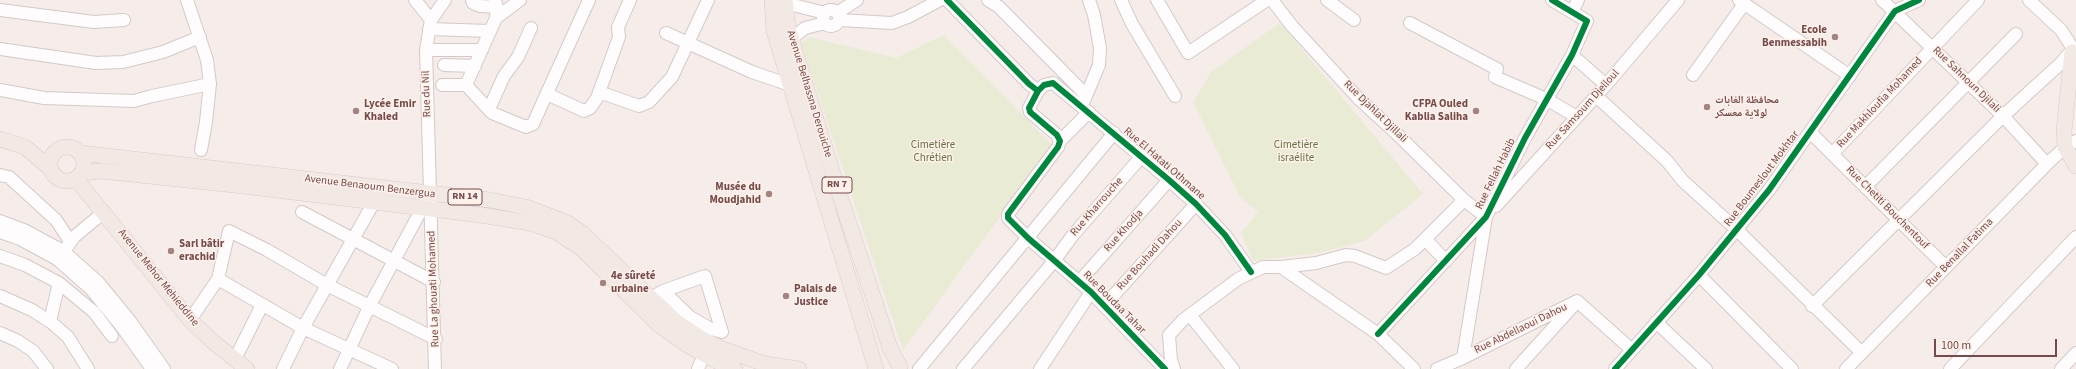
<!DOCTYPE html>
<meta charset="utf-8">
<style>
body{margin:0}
#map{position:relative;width:2076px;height:369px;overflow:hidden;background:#f6edea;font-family:"Source Sans 3",sans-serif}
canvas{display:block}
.scale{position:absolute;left:1934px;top:339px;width:123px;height:18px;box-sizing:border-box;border:2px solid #744b4a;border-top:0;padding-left:5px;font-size:12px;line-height:14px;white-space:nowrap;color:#744b4a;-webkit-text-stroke:3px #fff0ea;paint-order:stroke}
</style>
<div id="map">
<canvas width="2076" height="369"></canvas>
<div class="scale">100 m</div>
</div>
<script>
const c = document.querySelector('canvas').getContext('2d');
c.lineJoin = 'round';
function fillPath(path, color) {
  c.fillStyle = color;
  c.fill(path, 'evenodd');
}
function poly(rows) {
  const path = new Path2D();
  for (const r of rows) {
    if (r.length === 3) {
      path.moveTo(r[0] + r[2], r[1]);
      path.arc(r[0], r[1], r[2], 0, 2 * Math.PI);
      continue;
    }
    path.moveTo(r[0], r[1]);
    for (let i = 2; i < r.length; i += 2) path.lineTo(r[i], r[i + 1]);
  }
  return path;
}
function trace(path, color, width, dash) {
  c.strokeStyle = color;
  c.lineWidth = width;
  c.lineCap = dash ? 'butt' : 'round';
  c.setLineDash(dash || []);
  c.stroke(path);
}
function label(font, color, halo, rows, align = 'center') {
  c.font = font + ' "Source Sans 3","Noto Naskh Arabic",sans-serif';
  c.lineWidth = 3;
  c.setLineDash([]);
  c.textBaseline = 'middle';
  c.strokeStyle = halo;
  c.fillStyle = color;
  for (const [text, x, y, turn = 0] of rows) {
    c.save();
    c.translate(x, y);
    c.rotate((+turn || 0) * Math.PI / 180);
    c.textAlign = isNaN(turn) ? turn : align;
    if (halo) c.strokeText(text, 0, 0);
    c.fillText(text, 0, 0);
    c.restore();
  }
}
const green = poly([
 [1280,23,1423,194,1365,241,1323,252,1253,261,1241,233,1258,212,1240,197,1193,102,1212,71],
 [944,35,1052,145,903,350,801,43,809,37,896,58]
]);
const minor = poly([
 [187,0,207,60,210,84,206,122,201,150],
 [415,0,431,20],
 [472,0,473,3,480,6,497,7,495,0],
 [947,0,1029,84,1038,91,1044,85,1053,83,1169,180,1196,204,1225,235,1251,272],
 [988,0,999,7,1085,94],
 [1121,0,1132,24,1175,96],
 [1157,0,1188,53,1267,0],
 [1272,0,1292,26,1358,98,1396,133,1464,200,1486,217],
 [1327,0,1354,20],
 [1739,0,1850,76],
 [1882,0,2003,116,2047,164],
 [2029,0,2061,30,2072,47],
 [785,3,825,13],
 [497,7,496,18,466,85,492,113,526,127,533,124,589,0],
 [831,18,8],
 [0,10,94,22,124,20],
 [1572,12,1578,0],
 [837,13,857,0],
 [496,18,520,0],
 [840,20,892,23,908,17,940,0],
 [1410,23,1497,69,1495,77,1546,99,1577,117],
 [429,29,490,31],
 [666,33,752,72,790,85,796,86],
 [791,39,805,28,825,23],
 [0,49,96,63,123,62,163,52,200,37],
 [426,50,482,50],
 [1572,55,1606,85],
 [444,65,475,66],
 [1693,75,1744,4],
 [442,85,466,85],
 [0,90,44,98,134,101,152,96,210,84],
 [1038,91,1029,108,1030,112,1057,135,1060,141,1058,147,1008,214,1008,218,1028,238,1091,292,1165,369],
 [599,92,639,106,649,102,672,77,708,0],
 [547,94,584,111,590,108,597,98,619,37,618,27,630,0],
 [1596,96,1667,161,1683,181,1736,229,1862,353],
 [1084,101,1099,65,1100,48,1094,15,1089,0],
 [489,109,504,76,518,57,531,28],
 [1810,132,1946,267],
 [1060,141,1089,112],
 [1832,154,1978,0],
 [0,175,9,177,56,220,70,241],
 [1865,187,2016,34],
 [1496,206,1606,85,1678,0],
 [302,212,434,282],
 [1486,217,1463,358,1577,301,1632,350],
 [0,221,24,230,63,251,98,282,130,321,164,369],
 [0,232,20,239,57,259,91,289,122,327,152,369],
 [1425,239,1446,261],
 [67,247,74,237,104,212],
 [0,256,25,265,59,283,94,312,112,336],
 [1281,267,1378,334,1414,369],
 [1699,275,1792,369],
 [218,279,303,328,392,369],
 [1079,282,1169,180],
 [0,296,32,310,52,323,68,337,88,369],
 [651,298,663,291,705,276,722,332,711,329,690,317,663,291],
 [1104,306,1196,204],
 [1812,306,2003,116,2061,63,2072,50],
 [1190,315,1233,369],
 [190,320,218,279,229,231,267,250,327,285,436,339],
 [50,321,59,283],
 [1656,322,1706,369],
 [0,333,18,341,33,351,47,369],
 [1378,334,1486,217,1525,138,1572,55,1587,21,1552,0],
 [235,359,262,305],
 [283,369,303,328,374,202],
 [340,369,369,307,426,201],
 [435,369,426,50,431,20,445,0],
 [698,369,704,354],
 [919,369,1114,133],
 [963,369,1054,261,1073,235,1142,156],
 [1040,369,1091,292],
 [1174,369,1171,360,1169,335,1183,320,1238,279,1263,267,1281,267,1316,263,1346,255,1355,256,1386,268,1415,249,1464,200],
 [1437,369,1463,358],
 [1516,369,1573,306],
 [1615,369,1699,275,1769,190,1895,11,1919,0],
 [1846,369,2047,164,2065,147,2076,141],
 [1950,369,2076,237],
 [2061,369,2076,353]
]);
const major = poly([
 [772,0,774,31,876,369],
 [785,0,788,28,838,190,890,348,900,367],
 [2072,52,2064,131,2065,147,2076,166],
 [0,139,25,147,50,168],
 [67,164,17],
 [80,153,490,200,526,207,568,223,582,233,675,321,702,339,720,348,765,364,799,369],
 [82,173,102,171,244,186,481,215,530,223,556,232,581,248,659,325,687,345,724,365,735,369],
 [76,179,190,320,212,341,247,369]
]);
const cycleway = poly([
 [947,0,1029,84,1038,91,1044,85,1053,83,1169,180,1196,204,1225,235,1251,272],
 [1038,91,1029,108,1030,112,1057,135,1060,141,1058,147,1008,214,1008,218,1028,238,1091,292,1165,369],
 [1378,334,1486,217,1525,138,1572,55,1587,21,1552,0],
 [1615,369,1699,275,1769,190,1895,11,1919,0]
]);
const markers = [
 [1835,37,4,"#a28482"],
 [1707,107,4,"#a28482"],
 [356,111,4,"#a28482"],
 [1476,111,4,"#a28482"],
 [769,194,4,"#a28482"],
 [171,251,4,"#a28482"],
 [603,283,4,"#a28482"],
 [786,296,4,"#a28482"]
];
const shields = [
 [837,185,30],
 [465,197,34]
];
const shieldNames = [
 ["RN 7",837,185],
 ["RN 14",465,197]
];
const poiNames = [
 ["Ecole",1827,31,"right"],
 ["Benmessabih",1827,44,"right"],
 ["محافظة الغابات",1715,101],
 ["لولاية معسكر",1715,114],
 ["Lycée Emir",364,105],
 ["Khaled",364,118],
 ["CFPA Ouled",1468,105,"right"],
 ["Kablia Saliha",1468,118,"right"],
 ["Musée du",761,188,"right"],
 ["Moudjahid",761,201,"right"],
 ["Sarl bâtir",179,245],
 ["erachid",179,258],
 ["4e sûreté",611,277],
 ["urbaine",611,290],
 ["Palais de",794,290],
 ["Justice",794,303]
];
const streetNames = [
 ["Rue Sahnoun Djilali",1966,80,44],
 ["Rue du Nil",427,94,-92],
 ["Avenue Belhassna Derouiche",809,94,73],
 ["Rue Makhloufia Mohamed",1880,103,-47],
 ["Rue Samsoum Djelloul",1583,110,-48],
 ["Rue Djahlat Djillali",1375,112,44],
 ["Rue El Hatati Othmane",1164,164,41],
 ["Rue Fellah Habib",1496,174,-64],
 ["Rue Boumeslout Mokhtar",1762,179,-53],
 ["Avenue Benaoum Benzergua",370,187,7],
 ["Rue Kharrouche",1097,207,-49],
 ["Rue Chetiti Bouchentouf",1887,208,45],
 ["Rue Khodja",1124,231,-48],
 ["Rue Benallal Fatima",1960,253,-46],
 ["Rue Bouhadi Dahou",1150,255,-48],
 ["Avenue Mehor Mehieddine",158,278,51],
 ["Rue La ghouati Mohamed",434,289,-92],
 ["Rue Boudaa Tahar",1114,303,45],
 ["Rue Abdellaoui Dahou",1521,329,-26]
];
const parkNames = [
 ["Cimetière",933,146],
 ["Chrétien",933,159],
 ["Cimetière",1296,146],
 ["israélite",1296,159]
];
fillPath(green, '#e9ebd5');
trace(minor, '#d4c9c7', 14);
trace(major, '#d8cac9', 16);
trace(minor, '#fefcfc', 12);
trace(major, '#f2e9e5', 15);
trace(cycleway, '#00873e', 6);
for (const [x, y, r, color] of markers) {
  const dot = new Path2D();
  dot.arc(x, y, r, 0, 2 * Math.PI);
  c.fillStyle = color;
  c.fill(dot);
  trace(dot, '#fff0ea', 1.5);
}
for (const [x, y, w] of shields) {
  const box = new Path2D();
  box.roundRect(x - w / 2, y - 8, w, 16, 3);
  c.fillStyle = '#fff0ea';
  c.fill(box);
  trace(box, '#744b4a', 1);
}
label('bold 10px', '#744b4a', null, shieldNames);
label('bold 11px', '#744b4a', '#fff0ea', poiNames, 'left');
label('11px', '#744b4a', '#fff0ea', streetNames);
label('11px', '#61743f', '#fff0ea', parkNames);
</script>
